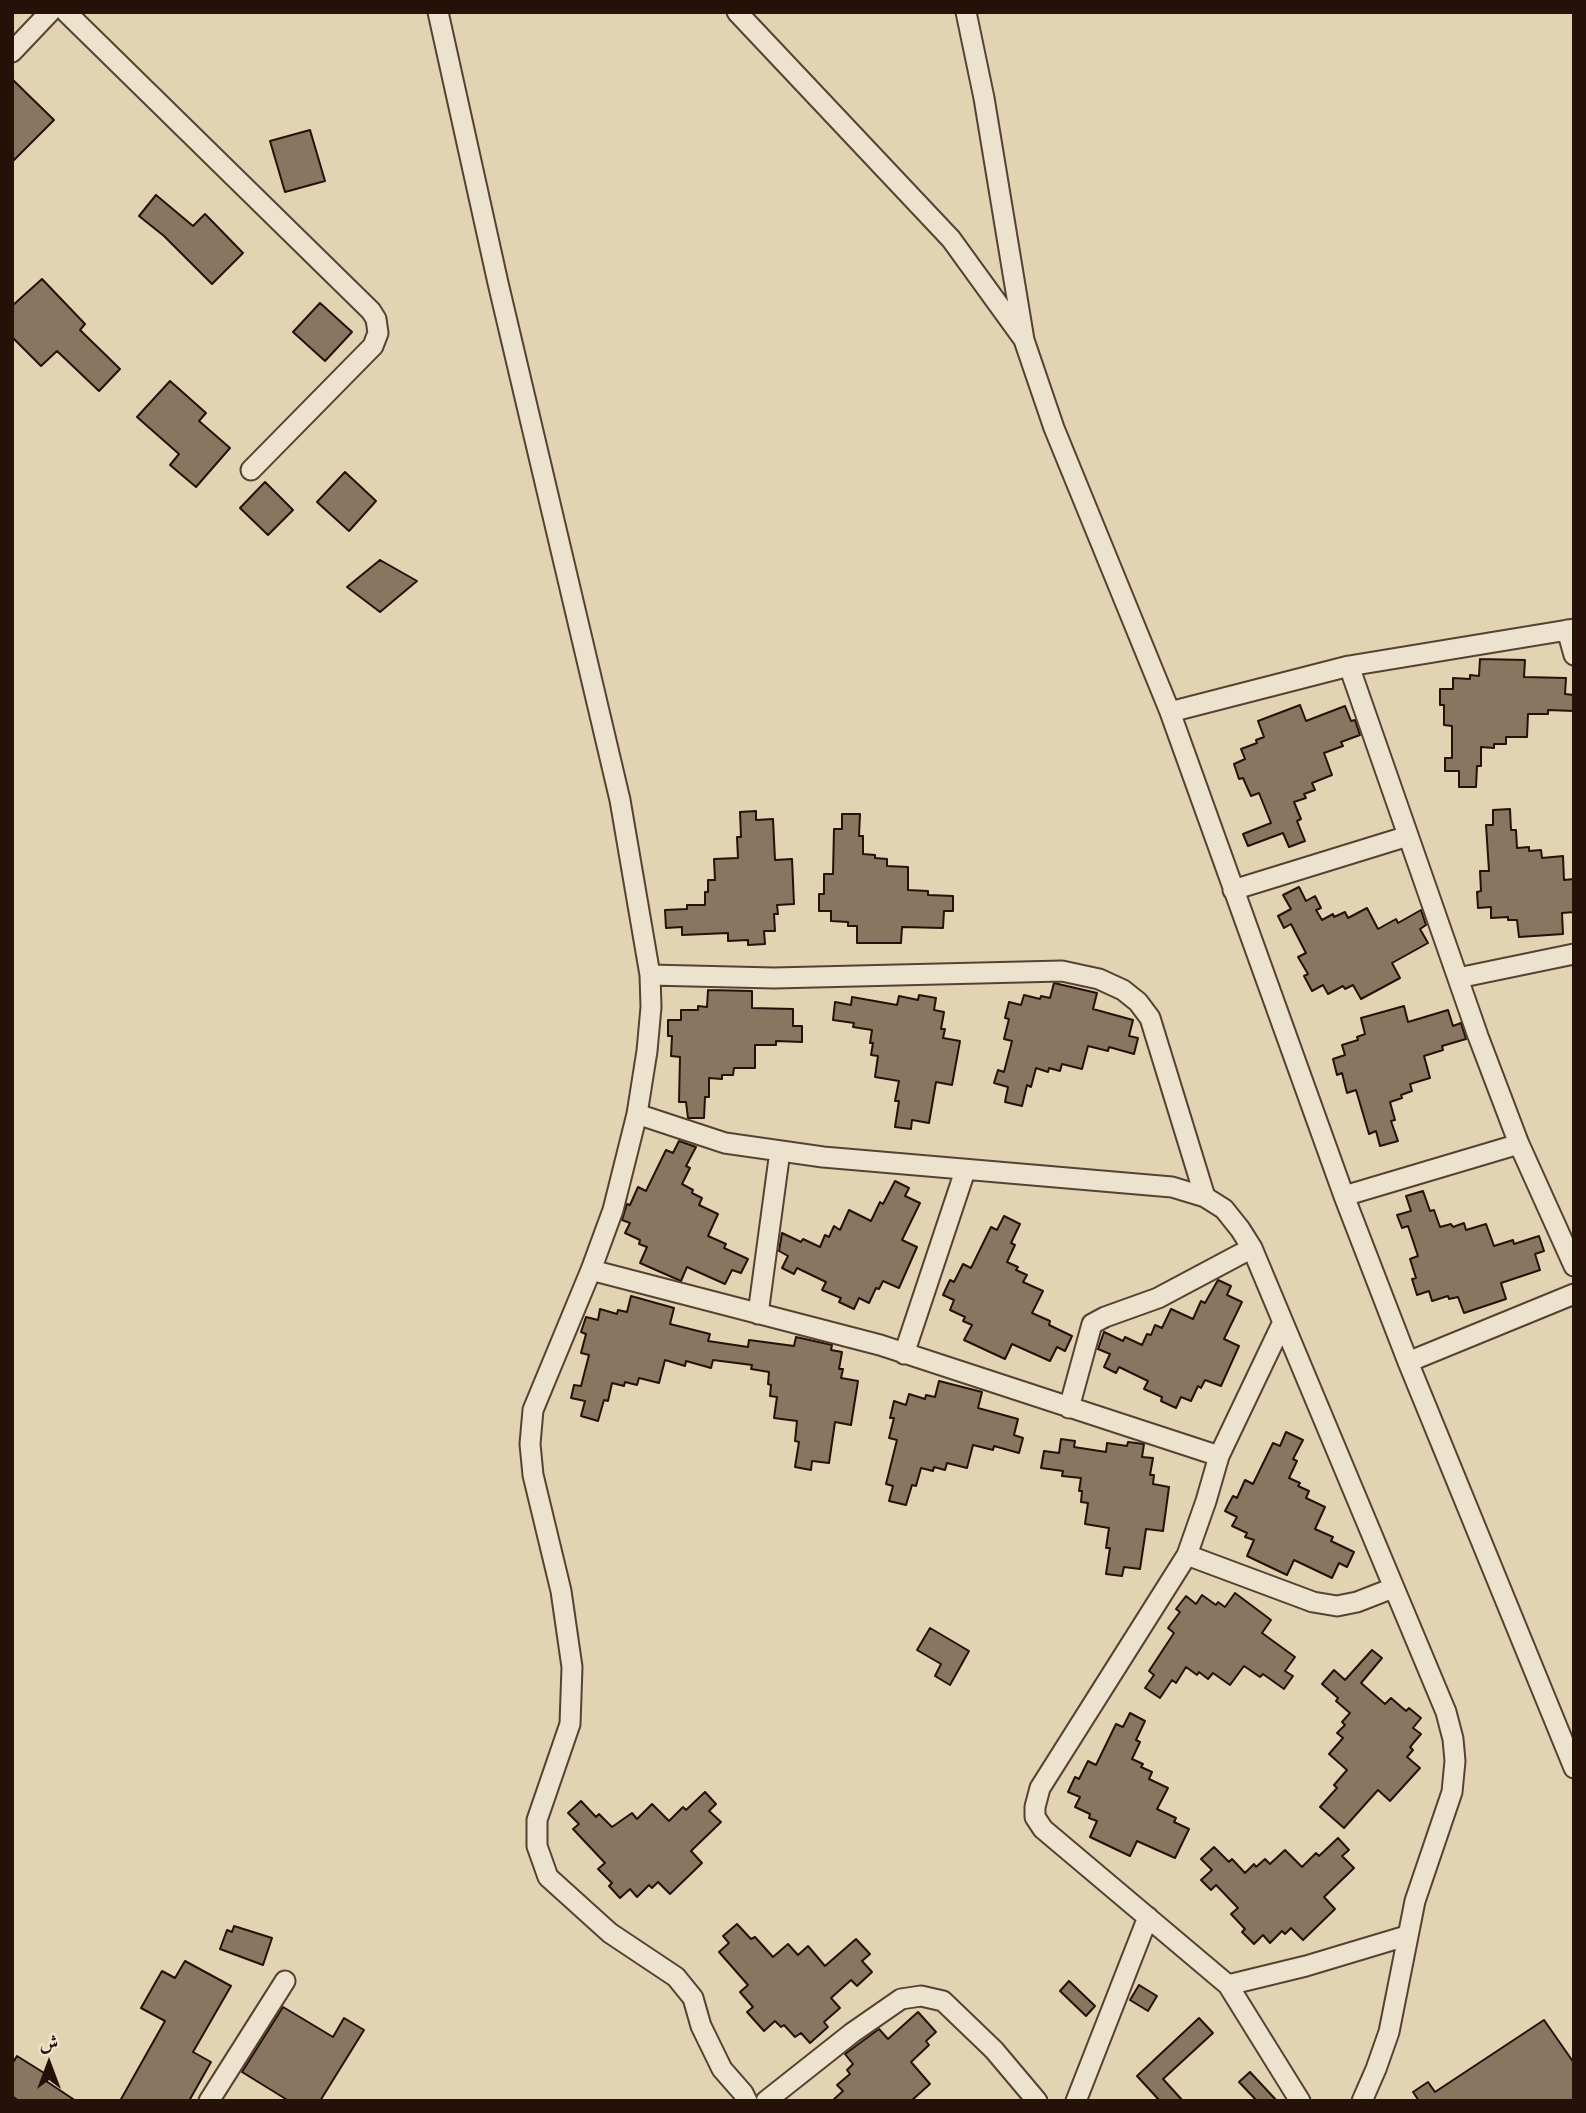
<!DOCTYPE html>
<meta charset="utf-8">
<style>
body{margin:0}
#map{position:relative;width:1586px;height:2113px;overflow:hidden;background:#e2d3b2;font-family:"EB Garamond",Amiri,serif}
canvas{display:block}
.frame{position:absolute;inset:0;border:14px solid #261109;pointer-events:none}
.north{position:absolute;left:14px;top:2029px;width:70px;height:70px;-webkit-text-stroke:5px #ece2cd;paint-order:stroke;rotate:0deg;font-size:19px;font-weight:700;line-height:28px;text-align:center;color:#261109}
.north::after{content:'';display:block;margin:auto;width:24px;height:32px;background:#261109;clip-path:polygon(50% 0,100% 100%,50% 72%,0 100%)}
</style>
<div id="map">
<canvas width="1586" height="2113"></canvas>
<div class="frame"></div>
<div class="north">ش</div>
</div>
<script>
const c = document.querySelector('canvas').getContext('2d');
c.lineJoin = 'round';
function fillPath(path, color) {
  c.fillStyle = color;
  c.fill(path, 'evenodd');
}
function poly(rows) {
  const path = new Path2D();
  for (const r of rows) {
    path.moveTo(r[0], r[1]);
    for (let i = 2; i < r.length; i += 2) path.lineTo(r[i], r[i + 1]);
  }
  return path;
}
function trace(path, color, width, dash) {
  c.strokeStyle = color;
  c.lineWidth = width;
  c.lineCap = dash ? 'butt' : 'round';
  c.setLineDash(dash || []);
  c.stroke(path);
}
const building = poly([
 [12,79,54,120,12,162,12,79],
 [310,130,325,181,285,192,270,141,310,130],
 [156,195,193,226,205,214,243,253,212,284,164,236,139,216,156,195],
 [42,279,85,324,80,330,120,369,99,391,57,351,41,366,12,337,12,306,42,279],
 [320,303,352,332,325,361,293,332,320,303],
 [170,381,206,413,199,421,230,448,196,487,170,465,179,454,137,417,170,381],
 [345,472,376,501,349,531,317,502,345,472],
 [265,482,293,510,268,535,240,508,265,482],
 [380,560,417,581,380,612,347,587,380,560],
 [1480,659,1525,660,1524,677,1566,678,1565,694,1574,695,1574,711,1548,710,1548,714,1528,714,1527,737,1506,737,1506,744,1494,744,1494,748,1481,747,1481,766,1477,766,1476,787,1459,787,1459,771,1445,771,1445,758,1452,758,1452,726,1444,725,1444,705,1440,705,1440,689,1453,689,1453,678,1470,679,1470,675,1479,676,1480,659],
 [1300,705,1306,721,1345,706,1351,721,1355,720,1360,735,1341,742,1343,746,1324,753,1332,775,1312,783,1315,790,1304,794,1306,798,1294,802,1301,819,1297,821,1305,841,1289,847,1283,833,1248,846,1243,834,1271,823,1259,793,1251,796,1243,778,1239,779,1234,764,1245,759,1241,749,1257,743,1256,740,1264,737,1258,721,1300,705],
 [1510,809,1511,830,1516,830,1517,848,1529,847,1529,851,1541,850,1542,858,1563,856,1564,880,1574,879,1574,912,1562,913,1563,934,1519,937,1517,920,1508,920,1508,917,1491,918,1491,907,1478,908,1477,892,1481,891,1480,871,1489,871,1486,825,1493,825,1493,810,1510,809],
 [756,811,756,820,773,819,775,860,792,859,794,904,777,905,778,914,774,914,775,931,764,931,765,944,748,945,748,940,728,941,728,933,682,935,682,927,666,928,665,910,687,909,687,905,705,905,705,892,708,892,708,880,715,880,714,859,738,858,737,837,741,837,740,812,756,811],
 [842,814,860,814,859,836,863,836,863,854,875,855,875,858,887,859,887,866,908,867,908,890,928,891,928,895,953,896,953,911,944,911,943,928,902,927,901,943,857,943,857,926,848,926,848,922,831,921,831,911,819,911,819,894,824,894,824,874,833,874,834,829,842,829,842,814],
 [1299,887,1306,901,1315,896,1321,908,1316,910,1322,920,1333,914,1334,917,1345,912,1348,918,1367,908,1378,929,1396,919,1398,923,1421,910,1426,925,1420,929,1428,943,1392,963,1400,978,1361,999,1353,985,1345,989,1343,986,1328,994,1323,985,1312,991,1304,976,1308,974,1298,957,1306,953,1291,924,1284,928,1278,916,1291,909,1283,895,1299,887],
 [1054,983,1097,993,1093,1009,1133,1020,1129,1036,1138,1038,1134,1054,1109,1047,1108,1051,1088,1046,1082,1069,1062,1064,1060,1071,1049,1068,1048,1072,1036,1068,1031,1087,1027,1085,1022,1106,1005,1102,1008,1087,994,1083,998,1070,1004,1072,1012,1041,1004,1039,1009,1019,1005,1018,1009,1002,1021,1005,1024,995,1040,999,1041,996,1050,998,1054,983],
 [708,990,752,991,752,1008,793,1009,793,1026,802,1026,802,1042,776,1041,776,1045,755,1045,755,1068,734,1068,733,1075,722,1075,722,1079,709,1078,709,1097,705,1097,704,1118,688,1118,686,1102,679,1102,680,1057,671,1056,672,1036,668,1036,668,1020,681,1020,681,1010,698,1010,698,1006,707,1007,708,990],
 [919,995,936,998,934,1010,944,1012,941,1029,945,1029,943,1038,960,1041,952,1085,936,1082,929,1123,912,1120,911,1129,895,1127,899,1101,895,1101,899,1081,875,1077,878,1056,871,1055,873,1043,870,1043,872,1030,853,1027,854,1023,833,1020,835,1002,851,1005,852,997,897,1005,899,996,918,1000,919,995],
 [1404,1006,1408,1022,1448,1010,1453,1026,1461,1023,1466,1039,1442,1046,1443,1050,1424,1056,1430,1078,1410,1084,1412,1091,1401,1095,1402,1098,1390,1102,1395,1120,1391,1121,1398,1141,1380,1146,1376,1131,1369,1134,1356,1090,1347,1093,1342,1073,1337,1075,1333,1059,1345,1055,1342,1045,1358,1040,1357,1037,1365,1034,1361,1018,1404,1006],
 [679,1141,696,1147,686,1166,690,1168,682,1184,693,1190,692,1193,702,1198,699,1205,718,1214,708,1236,726,1244,724,1248,748,1259,741,1273,732,1270,725,1284,687,1267,681,1281,640,1263,647,1247,639,1244,640,1240,625,1233,630,1223,622,1220,627,1204,630,1205,638,1187,646,1191,666,1150,673,1153,679,1141],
 [895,1181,909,1188,905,1196,920,1203,902,1240,917,1247,899,1288,883,1281,879,1289,876,1288,869,1303,859,1298,854,1309,839,1302,841,1298,822,1290,826,1282,797,1268,794,1274,782,1268,788,1256,779,1251,782,1233,801,1242,803,1239,820,1247,825,1235,829,1237,834,1226,840,1230,849,1210,871,1221,880,1202,883,1204,895,1181],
 [1423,1191,1430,1211,1434,1210,1440,1227,1451,1224,1453,1227,1464,1223,1466,1230,1486,1224,1494,1246,1513,1240,1514,1244,1539,1236,1544,1251,1535,1254,1540,1270,1501,1283,1506,1299,1464,1313,1458,1297,1449,1299,1448,1296,1432,1301,1429,1291,1417,1295,1412,1279,1416,1278,1410,1259,1418,1256,1408,1226,1402,1228,1397,1215,1411,1211,1406,1196,1423,1191],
 [1004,1216,1020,1224,1011,1243,1015,1245,1007,1262,1018,1267,1016,1270,1027,1275,1023,1282,1043,1291,1032,1313,1050,1321,1049,1325,1072,1336,1065,1351,1057,1347,1050,1361,1012,1344,1005,1359,964,1340,972,1325,963,1321,965,1317,950,1310,954,1300,943,1295,950,1280,954,1282,963,1264,971,1268,991,1227,997,1230,1004,1216],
 [1218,1280,1231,1286,1227,1295,1242,1302,1224,1339,1239,1346,1221,1386,1205,1380,1201,1388,1198,1386,1191,1401,1181,1397,1176,1408,1161,1401,1162,1397,1144,1389,1148,1381,1119,1367,1116,1373,1104,1367,1110,1354,1098,1349,1104,1332,1123,1341,1125,1337,1142,1345,1147,1334,1151,1335,1155,1325,1162,1328,1171,1309,1193,1319,1201,1301,1205,1303,1218,1280],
 [631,1296,674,1308,670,1324,710,1334,708,1341,748,1347,749,1340,794,1346,796,1337,832,1345,831,1350,842,1352,839,1369,843,1369,841,1378,858,1381,851,1425,835,1422,829,1463,812,1461,811,1470,795,1467,799,1442,795,1441,797,1421,774,1418,777,1397,770,1396,771,1385,768,1384,769,1372,751,1369,752,1365,713,1360,711,1368,686,1361,685,1366,665,1360,659,1383,639,1378,637,1385,625,1382,624,1386,612,1383,608,1401,604,1400,598,1421,581,1416,585,1401,571,1398,574,1385,581,1386,589,1355,581,1353,586,1334,581,1332,586,1317,598,1320,600,1309,617,1314,618,1310,627,1312,631,1296],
 [939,1381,982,1392,978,1408,1018,1419,1014,1435,1023,1438,1019,1453,994,1446,993,1450,973,1445,967,1468,947,1463,945,1470,934,1467,933,1471,921,1468,916,1486,912,1485,906,1505,889,1501,893,1486,886,1484,897,1440,889,1438,894,1418,890,1418,894,1401,906,1405,909,1394,925,1399,926,1395,935,1397,939,1381],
 [1286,1432,1303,1440,1293,1459,1297,1461,1289,1478,1300,1483,1298,1486,1309,1491,1306,1498,1325,1507,1315,1529,1333,1537,1331,1541,1354,1552,1347,1567,1339,1563,1332,1578,1294,1560,1287,1575,1247,1556,1254,1540,1245,1537,1247,1533,1232,1526,1237,1517,1225,1511,1233,1496,1237,1498,1245,1480,1253,1484,1273,1443,1280,1446,1286,1432],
 [1061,1439,1075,1441,1074,1447,1106,1452,1107,1443,1127,1446,1128,1442,1144,1444,1142,1457,1153,1458,1150,1475,1154,1475,1153,1484,1169,1487,1163,1531,1146,1529,1140,1569,1124,1567,1122,1576,1106,1574,1110,1548,1106,1548,1109,1528,1085,1524,1088,1503,1081,1502,1082,1491,1079,1491,1081,1478,1062,1476,1063,1471,1041,1468,1044,1451,1059,1453,1061,1439],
 [1235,1593,1271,1620,1262,1633,1295,1657,1285,1671,1293,1676,1284,1689,1263,1674,1260,1677,1244,1666,1230,1685,1213,1673,1208,1679,1199,1672,1197,1675,1186,1667,1176,1683,1172,1680,1160,1698,1145,1688,1154,1675,1149,1671,1174,1633,1168,1628,1180,1612,1176,1609,1186,1596,1196,1604,1202,1595,1216,1605,1218,1602,1225,1607,1235,1593],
 [930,1628,969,1651,950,1685,935,1676,941,1664,917,1650,930,1628],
 [1372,1650,1382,1658,1361,1683,1385,1704,1391,1698,1406,1711,1409,1708,1421,1718,1413,1728,1421,1734,1410,1747,1413,1750,1407,1757,1420,1768,1390,1801,1378,1790,1344,1828,1320,1807,1337,1788,1334,1785,1347,1770,1329,1754,1343,1738,1337,1733,1345,1725,1342,1722,1350,1713,1336,1701,1338,1698,1322,1684,1334,1670,1345,1680,1372,1650],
 [1130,1713,1145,1721,1136,1740,1140,1742,1132,1759,1143,1764,1141,1767,1152,1772,1149,1779,1168,1788,1157,1809,1176,1818,1174,1822,1189,1829,1175,1858,1137,1841,1130,1856,1090,1837,1097,1821,1089,1818,1090,1814,1075,1807,1080,1797,1068,1792,1075,1777,1079,1779,1088,1761,1096,1765,1116,1724,1123,1727,1130,1713],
 [705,1792,716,1804,709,1811,721,1822,691,1851,702,1863,670,1894,658,1882,652,1888,649,1885,637,1897,630,1889,620,1898,609,1886,612,1883,598,1869,605,1863,573,1829,579,1824,568,1813,581,1801,596,1817,599,1814,612,1827,632,1813,637,1819,652,1804,669,1821,683,1807,686,1810,705,1792],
 [1338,1838,1349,1850,1342,1856,1354,1868,1324,1897,1335,1909,1303,1940,1291,1928,1285,1934,1282,1931,1270,1943,1263,1935,1254,1944,1242,1932,1245,1929,1231,1914,1238,1908,1216,1885,1211,1890,1201,1880,1212,1870,1201,1859,1214,1847,1229,1862,1232,1859,1245,1873,1254,1864,1256,1867,1265,1859,1270,1864,1285,1850,1302,1867,1316,1853,1319,1856,1338,1838],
 [737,1924,751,1939,755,1937,773,1957,788,1944,798,1955,808,1946,825,1966,856,1939,870,1954,862,1961,872,1972,857,1986,851,1980,831,1998,840,2008,824,2022,828,2027,810,2043,801,2033,795,2037,784,2025,781,2027,775,2021,764,2031,747,2012,753,2007,740,1992,748,1985,719,1952,729,1943,723,1936,737,1924],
 [234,1926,272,1938,263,1965,220,1949,227,1930,232,1932,234,1926],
 [185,1961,231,1986,193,2052,211,2062,189,2101,120,2101,165,2021,141,2008,162,1971,175,1978,185,1961],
 [1069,1981,1095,2006,1086,2016,1060,1991,1069,1981],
 [1139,1985,1157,1996,1148,2011,1130,2000,1139,1985],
 [283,2007,333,2037,344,2018,364,2030,320,2101,289,2101,242,2072,283,2007],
 [918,2012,936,2032,926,2041,929,2045,911,2062,930,2084,911,2101,832,2101,843,2091,837,2085,850,2074,847,2070,853,2064,845,2054,879,2029,888,2039,918,2012],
 [1199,2018,1213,2033,1163,2079,1183,2101,1160,2101,1137,2076,1199,2018],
 [1544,2020,1574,2063,1574,2101,1419,2101,1413,2092,1428,2082,1435,2092,1544,2020],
 [17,2056,49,2076,46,2081,76,2101,19,2101,12,2096,12,2064,17,2056],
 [1250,2072,1277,2101,1257,2101,1239,2082,1250,2072]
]);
const street = poly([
 [66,12,371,311,376,319,378,333,373,346,251,470],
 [438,12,498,283,620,800,650,975,651,1007,647,1051,637,1114,613,1210,591,1270,533,1410,530,1444,533,1475,561,1591,572,1667,570,1724,537,1820,537,1846,548,1877,610,1933,676,1977,693,1998,701,2026,722,2069,743,2093,747,2101],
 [737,12,951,239,1022,337],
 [966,12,984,98,1024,340,1054,428,1170,712,1344,1196,1408,1362,1574,1768],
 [12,52,50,12],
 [1567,630,1574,655],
 [1349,666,1478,1036,1519,1144,1574,1266],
 [1170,712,1349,666,1574,629],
 [1233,890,1408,836],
 [650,975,774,978,1062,971,1099,979,1123,990,1138,1002,1150,1018,1205,1197],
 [1458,978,1574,954],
 [637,1114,725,1143,823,1157,1172,1187,1205,1197,1224,1209,1240,1229,1252,1248,1446,1712,1453,1739,1455,1761,1452,1792,1415,1901,1389,2032,1376,2069,1362,2101],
 [1344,1196,1519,1144],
 [591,1270,880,1345,1219,1456],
 [758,1314,780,1151],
 [1282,1324,1219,1456,1206,1501,1187,1555,1040,1788,1035,1807,1035,1817,1043,1829,1228,1985,1300,2101],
 [904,1354,965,1171],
 [1408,1362,1574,1294],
 [1069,1408,1092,1324,1105,1317,1158,1298,1252,1248],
 [1187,1555,1313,1602,1337,1606,1357,1602,1393,1588],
 [1228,1985,1306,1966,1406,1936],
 [209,2101,285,1981],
 [766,2101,852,2033,901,1999,921,1996,943,2001,994,2050,1037,2101],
 [1076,2101,1148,1917]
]);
fillPath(building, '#887661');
trace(building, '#261109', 2);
trace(street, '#554233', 23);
trace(street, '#ece2cd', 19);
</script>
